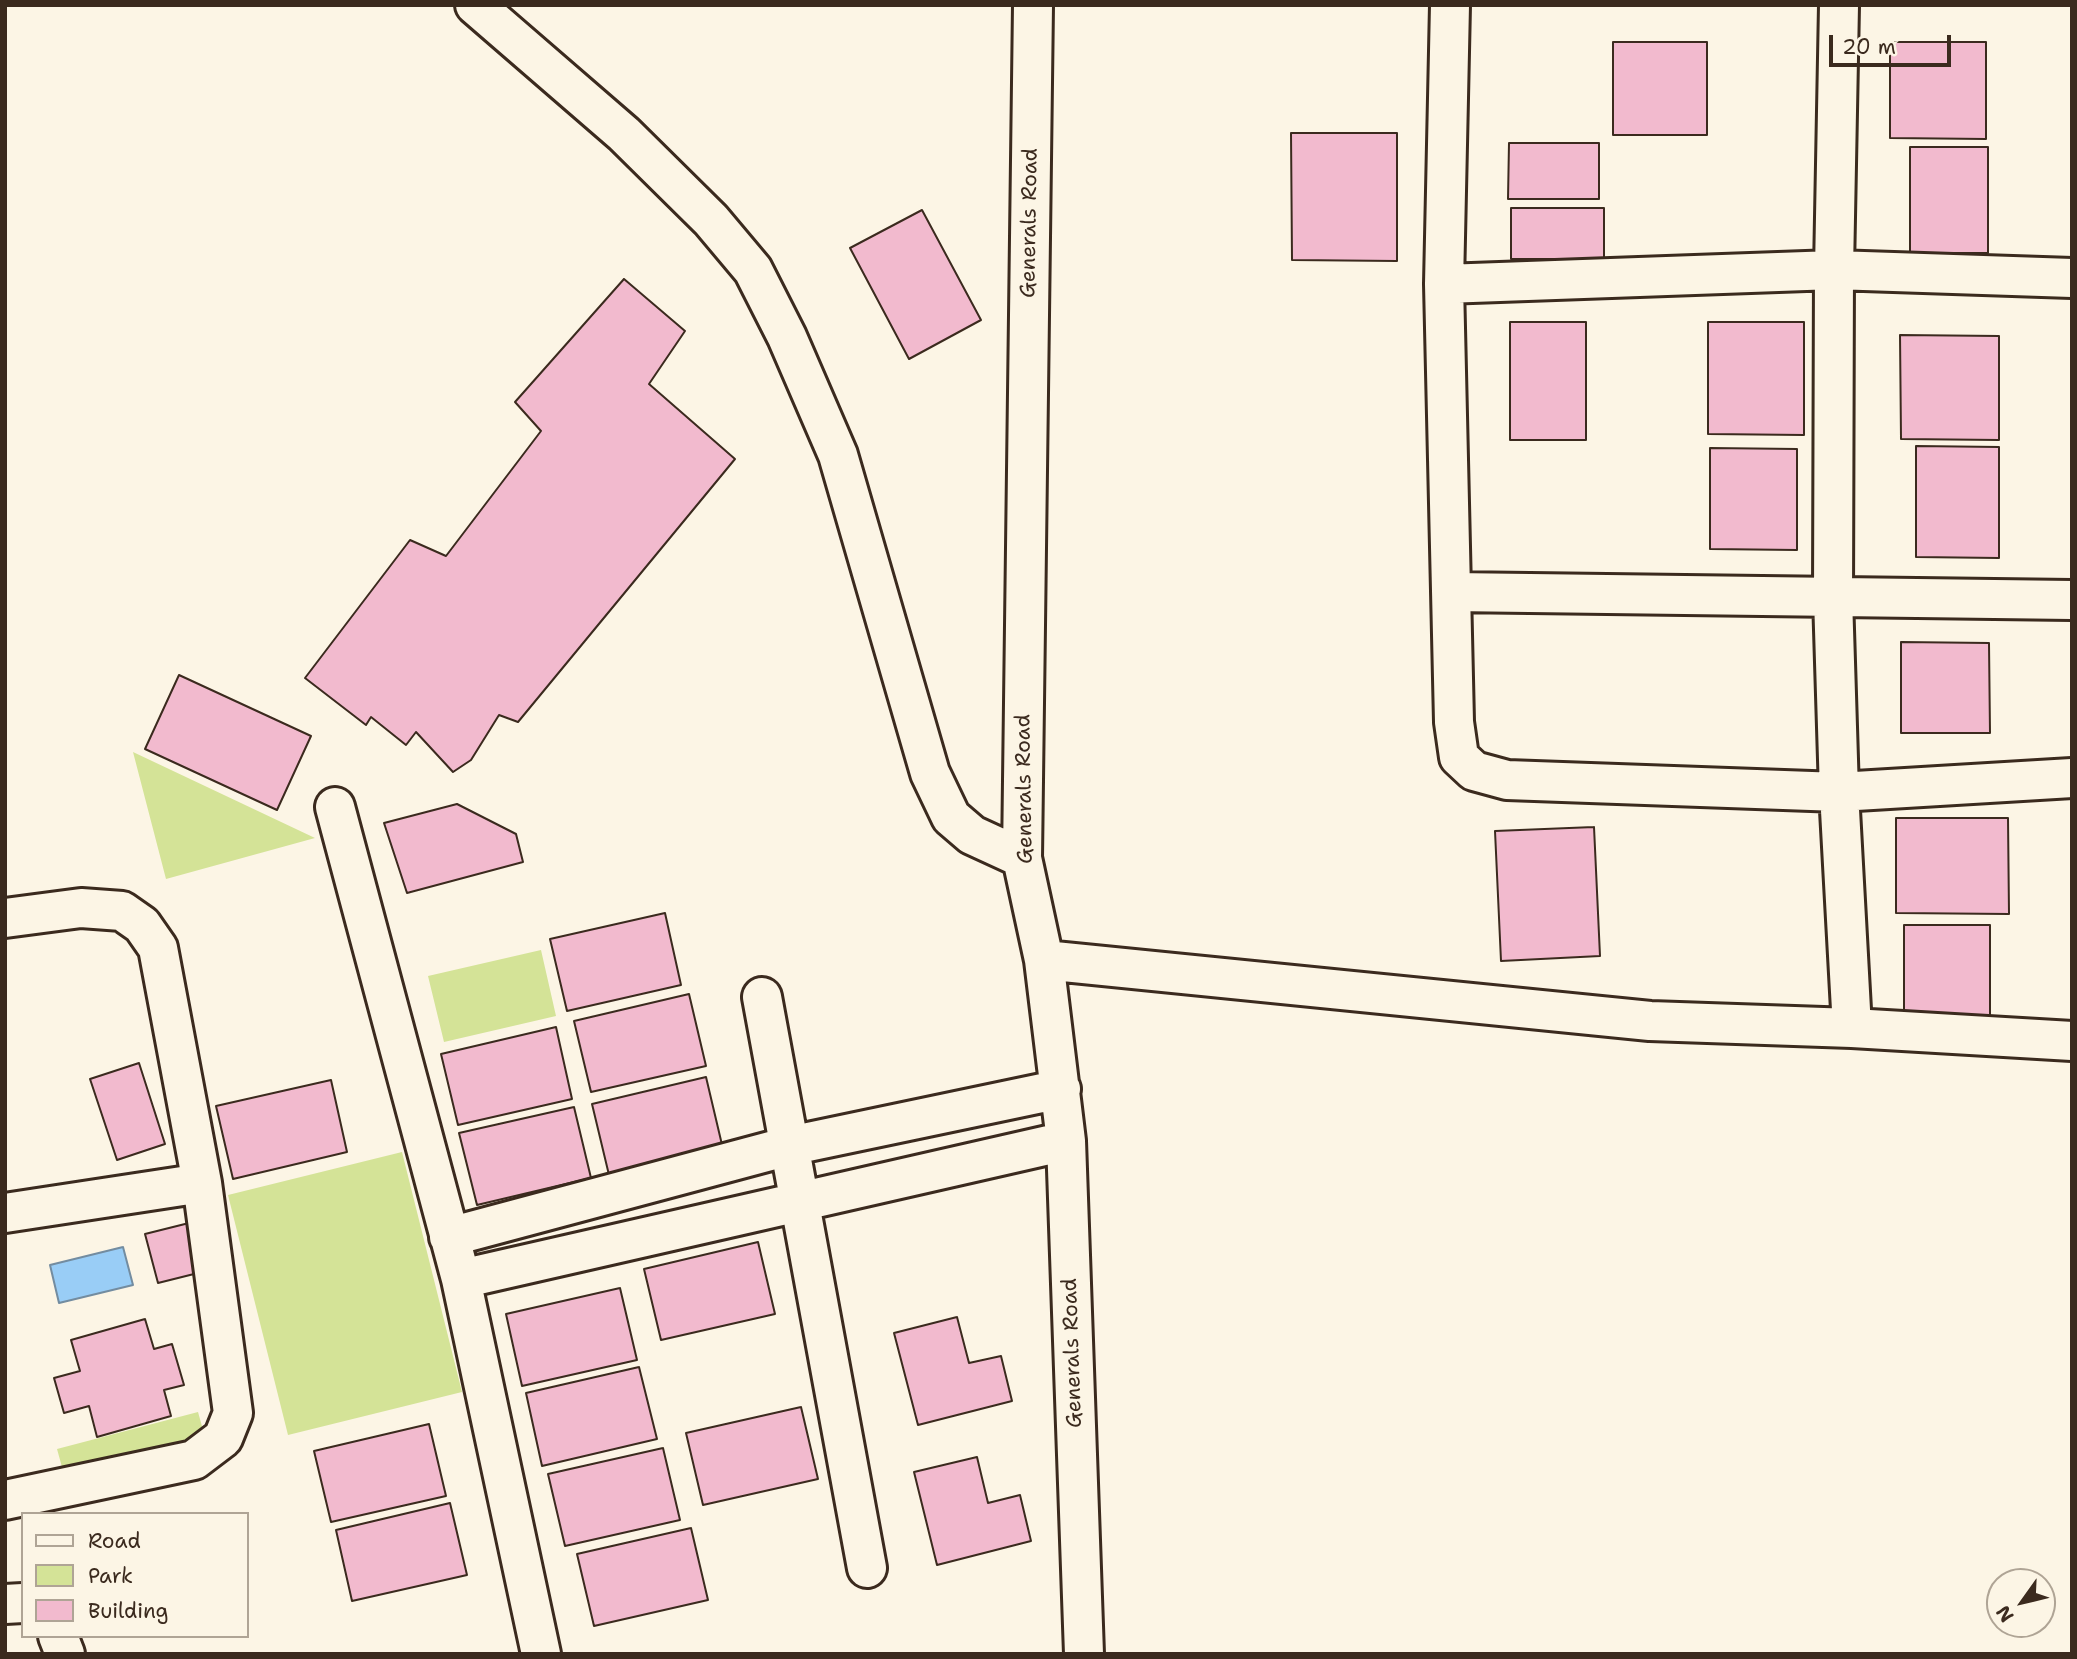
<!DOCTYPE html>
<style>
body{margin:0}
#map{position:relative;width:2077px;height:1659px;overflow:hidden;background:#fcf5e5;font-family:"Shantell Sans",sans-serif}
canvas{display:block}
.frame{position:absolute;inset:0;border:7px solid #3b2a1e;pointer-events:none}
.legend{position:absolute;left:21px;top:1512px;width:228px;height:126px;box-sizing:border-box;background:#fcf5e5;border:2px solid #afa495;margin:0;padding:9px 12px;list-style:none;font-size:21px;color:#3b2a1e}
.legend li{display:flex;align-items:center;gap:14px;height:35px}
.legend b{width:35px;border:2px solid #afa495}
.north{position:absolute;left:1986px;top:1568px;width:70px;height:70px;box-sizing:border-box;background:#fcf5e5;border:2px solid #afa495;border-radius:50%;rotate:236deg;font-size:19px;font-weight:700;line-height:28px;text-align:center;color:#3b2a1e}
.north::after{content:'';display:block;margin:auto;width:24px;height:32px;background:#3b2a1e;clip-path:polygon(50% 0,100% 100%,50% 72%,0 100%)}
.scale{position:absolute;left:1829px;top:35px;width:122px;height:32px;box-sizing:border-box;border:4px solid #3b2a1e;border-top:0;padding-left:9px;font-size:21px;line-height:24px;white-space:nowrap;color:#3b2a1e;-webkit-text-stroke:5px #fcf5e5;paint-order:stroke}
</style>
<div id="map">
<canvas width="2077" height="1659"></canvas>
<div class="frame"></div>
<ul class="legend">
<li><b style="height:9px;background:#fcf5e5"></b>Road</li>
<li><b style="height:19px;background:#d4e397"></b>Park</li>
<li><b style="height:19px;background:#f2bace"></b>Building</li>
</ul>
<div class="north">N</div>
<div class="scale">20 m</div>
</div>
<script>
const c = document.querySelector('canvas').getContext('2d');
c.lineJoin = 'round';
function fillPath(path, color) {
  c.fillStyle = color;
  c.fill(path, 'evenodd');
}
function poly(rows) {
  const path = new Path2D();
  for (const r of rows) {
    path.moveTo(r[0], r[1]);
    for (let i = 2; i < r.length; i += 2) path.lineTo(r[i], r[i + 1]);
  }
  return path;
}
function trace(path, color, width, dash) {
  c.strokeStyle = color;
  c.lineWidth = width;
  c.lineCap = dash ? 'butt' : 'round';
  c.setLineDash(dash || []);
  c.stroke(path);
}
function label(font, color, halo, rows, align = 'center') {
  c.font = font + ' "Shantell Sans",sans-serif';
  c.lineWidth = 5;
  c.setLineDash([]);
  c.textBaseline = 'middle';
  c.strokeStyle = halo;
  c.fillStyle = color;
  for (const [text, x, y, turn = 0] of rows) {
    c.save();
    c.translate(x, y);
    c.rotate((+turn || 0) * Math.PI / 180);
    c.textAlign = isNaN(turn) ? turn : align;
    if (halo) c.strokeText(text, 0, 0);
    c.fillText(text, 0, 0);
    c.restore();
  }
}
const green = poly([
 [133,752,315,838,166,879],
 [541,950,556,1016,444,1042,428,976],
 [402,1152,462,1392,288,1435,228,1195],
 [198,1412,214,1469,73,1507,57,1449]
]);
const water = poly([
 [123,1247,133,1285,59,1303,50,1265,123,1247]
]);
const building = poly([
 [1613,42,1707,42,1707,135,1613,135,1613,42],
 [1890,42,1986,42,1986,139,1890,138,1890,42],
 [1291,133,1397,133,1397,261,1292,260,1291,133],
 [1509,143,1599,143,1599,199,1508,199,1509,143],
 [1910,147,1988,147,1988,253,1910,253,1910,147],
 [1511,208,1604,208,1604,259,1511,259,1511,208],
 [922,210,981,320,909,359,850,248,922,210],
 [624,279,685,331,649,384,735,459,518,722,499,715,471,760,453,772,416,732,406,745,371,717,366,725,305,678,410,540,446,556,541,431,515,402,624,279],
 [1510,322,1586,322,1586,440,1510,440,1510,322],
 [1708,322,1804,322,1804,435,1708,434,1708,322],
 [1900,335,1999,336,1999,440,1901,439,1900,335],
 [1916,446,1999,447,1999,558,1916,557,1916,446],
 [1710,448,1797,449,1797,550,1710,549,1710,448],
 [1901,642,1989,643,1990,733,1901,733,1901,642],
 [179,675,311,736,277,810,145,749,179,675],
 [457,804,516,834,523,862,407,893,384,823,457,804],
 [1896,818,2008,818,2009,914,1896,913,1896,818],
 [1594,827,1600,956,1501,961,1495,831,1594,827],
 [665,913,681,985,567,1011,550,939,665,913],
 [1904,925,1990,925,1990,1017,1904,1016,1904,925],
 [689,994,706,1066,591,1092,574,1021,689,994],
 [556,1027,572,1099,458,1125,441,1054,556,1027],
 [139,1063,165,1144,117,1160,90,1079,139,1063],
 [706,1077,723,1149,609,1175,592,1104,706,1077],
 [331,1080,347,1152,233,1179,216,1106,331,1080],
 [574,1107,591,1178,477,1205,459,1133,574,1107],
 [197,1221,210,1270,158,1283,145,1234,197,1221],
 [758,1242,775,1314,661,1340,644,1269,758,1242],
 [620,1288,637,1360,522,1386,506,1314,620,1288],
 [957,1317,969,1363,1001,1356,1012,1401,918,1425,894,1333,957,1317],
 [145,1319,154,1349,172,1344,184,1385,164,1390,171,1416,97,1437,89,1406,64,1413,54,1378,80,1371,71,1340,145,1319],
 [639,1367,657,1439,542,1466,526,1393,639,1367],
 [801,1407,818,1479,703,1505,686,1433,801,1407],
 [429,1424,446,1496,331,1522,314,1451,429,1424],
 [663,1448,680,1520,565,1546,548,1474,663,1448],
 [977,1457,988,1503,1020,1495,1031,1541,937,1565,914,1472,977,1457],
 [450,1503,467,1575,352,1601,336,1530,450,1503],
 [691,1528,708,1600,594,1626,577,1554,691,1528]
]);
const minor = poly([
 [475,5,624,134,711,220,753,270,787,337,838,455,930,773,951,817,972,835,1022,858],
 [1033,5,1022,858,1044,960,1066,1141,1084,1654],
 [1450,5,1444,284,1454,722,1459,757,1474,771,1507,780,1839,792,2072,778],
 [1839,5,1834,270,1833,597,1839,792,1852,1028],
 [1444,284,1834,270,2072,278],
 [1452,592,2072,600],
 [335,807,461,1279,541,1654],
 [5,918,81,908,122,911,142,925,158,948,202,1183,233,1413,223,1438,194,1460,5,1500],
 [1044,960,1650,1021,1852,1028,2072,1041],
 [762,997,867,1568],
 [5,1213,202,1183],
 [449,1237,789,1146,1061,1089],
 [461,1279,1066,1141],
 [5,1604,23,1603],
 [58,1636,65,1654]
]);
const streetNames = [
 ["Generals Road",1030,223,-89],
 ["Generals Road",1025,789,-91],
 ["Generals Road",1073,1353,-92]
];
fillPath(green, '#d4e397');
fillPath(water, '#99cdf6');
trace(water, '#738ca0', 2);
fillPath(building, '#f2bace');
trace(building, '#3b2a1e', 2);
trace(minor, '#3b2a1e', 44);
trace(minor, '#fcf5e5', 38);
label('21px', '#3b2a1e', '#fcf5e5', streetNames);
</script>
